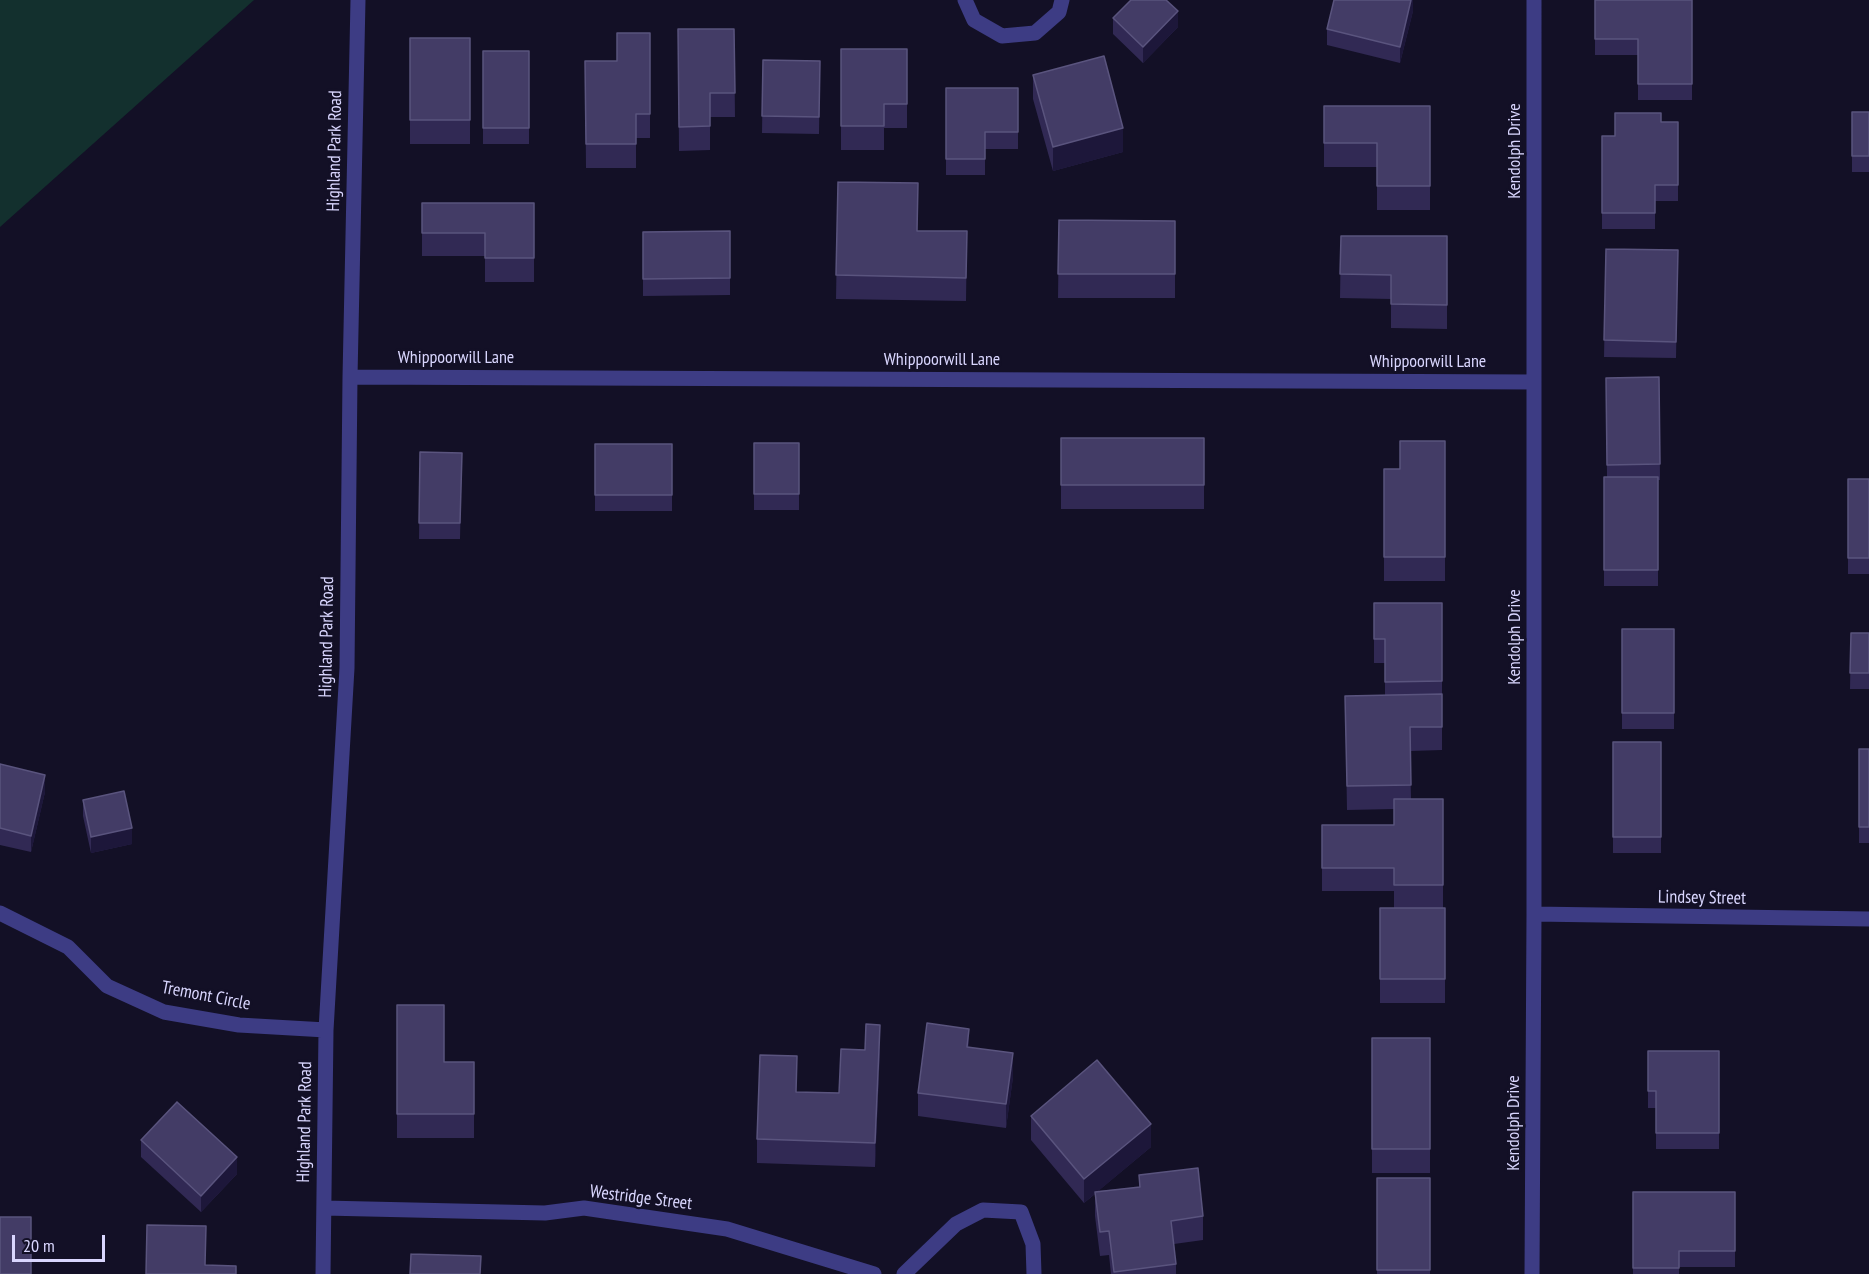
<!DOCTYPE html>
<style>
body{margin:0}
#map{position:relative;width:1869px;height:1274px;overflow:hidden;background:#131026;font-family:"PT Sans Narrow",sans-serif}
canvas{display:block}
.scale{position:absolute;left:12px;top:1235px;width:93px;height:27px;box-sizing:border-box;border:3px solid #d9d6fe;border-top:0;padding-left:8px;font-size:18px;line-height:21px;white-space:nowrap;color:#d9d6fe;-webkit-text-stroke:4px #131026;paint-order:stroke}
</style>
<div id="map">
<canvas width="1869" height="1274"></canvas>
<div class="scale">20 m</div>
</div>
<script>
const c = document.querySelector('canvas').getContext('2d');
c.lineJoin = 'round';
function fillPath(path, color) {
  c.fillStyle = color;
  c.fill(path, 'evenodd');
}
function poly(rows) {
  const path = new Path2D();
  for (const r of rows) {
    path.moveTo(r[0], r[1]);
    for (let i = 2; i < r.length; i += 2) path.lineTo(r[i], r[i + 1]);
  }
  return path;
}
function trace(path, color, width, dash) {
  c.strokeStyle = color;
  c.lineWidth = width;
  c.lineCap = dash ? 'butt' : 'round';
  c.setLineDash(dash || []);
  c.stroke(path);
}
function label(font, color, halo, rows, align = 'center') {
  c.font = font + ' "PT Sans Narrow",sans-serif';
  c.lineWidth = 5;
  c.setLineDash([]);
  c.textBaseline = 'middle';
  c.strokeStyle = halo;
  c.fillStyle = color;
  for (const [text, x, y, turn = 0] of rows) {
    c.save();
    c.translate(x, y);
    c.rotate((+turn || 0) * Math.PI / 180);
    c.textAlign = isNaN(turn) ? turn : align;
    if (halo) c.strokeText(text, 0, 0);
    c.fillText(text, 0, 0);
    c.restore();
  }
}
const green = poly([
 [0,0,254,0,0,227]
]);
const minor = poly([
 [965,0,974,20,1002,36,1035,33,1059,12,1062,0],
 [350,377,1534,382],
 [0,913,68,947,107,986,164,1012,239,1025,326,1030],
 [1534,914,1869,919],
 [324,1208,545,1213,584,1208,727,1229,874,1274],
 [323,1274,326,1030,347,668,350,377,358,0],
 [904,1274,956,1224,983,1210,1021,1212,1033,1244,1034,1274],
 [1532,1274,1534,914,1534,0]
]);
const wall = poly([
 [1413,0,1413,11,1400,63,1327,45,1327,29],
 [1595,0,1692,0,1692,100,1638,100,1638,55,1595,55],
 [1113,18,1178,27,1143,63,1113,34],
 [678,29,734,29,735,117,710,117,710,150,679,151],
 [650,33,650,138,636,138,636,168,586,168,585,61,617,61],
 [410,38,470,38,470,144,410,144],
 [841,49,907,49,907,128,884,128,884,150,841,150],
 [483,51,529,51,529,144,483,144],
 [763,60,820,61,819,134,762,133],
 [1033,75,1123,152,1053,171,1033,99],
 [946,88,1018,88,1018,149,985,149,985,175,946,175],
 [1324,106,1430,106,1430,210,1377,210,1377,167,1324,167],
 [1852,112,1869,112,1869,172,1852,172],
 [1661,122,1678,122,1678,201,1655,201,1655,229,1602,229,1602,136,1615,136],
 [838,182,917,231,967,231,966,301,836,299],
 [422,203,534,203,534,282,485,282,485,256,422,256],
 [1059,220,1175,221,1175,298,1058,298],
 [730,231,730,295,643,296,643,232],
 [1341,236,1447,236,1447,329,1391,328,1391,299,1340,298],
 [1606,249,1678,250,1676,358,1604,357],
 [1659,377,1660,480,1658,480,1658,586,1604,586,1604,477,1607,477,1606,378],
 [1061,438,1204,438,1204,509,1061,509],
 [1445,441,1445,581,1384,581,1384,469,1400,469],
 [754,443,799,443,799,510,754,510],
 [595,444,672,444,672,511,595,511],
 [420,452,462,453,460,539,419,539],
 [1848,479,1869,479,1869,574,1848,574],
 [1374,603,1442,681,1442,750,1410,751,1411,799,1443,799,1443,908,1445,908,1445,1003,1380,1003,1380,908,1394,908,1394,891,1322,891,1322,825,1394,825,1394,809,1347,810,1345,696,1385,695,1385,663,1374,663],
 [1622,629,1674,629,1674,729,1622,729],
 [1851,633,1869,633,1869,689,1850,689],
 [1613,742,1661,742,1661,853,1613,853],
 [1859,749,1869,749,1869,843,1859,843],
 [0,764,45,792,31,852,0,845],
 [83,800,132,844,91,853,83,816],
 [397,1005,444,1062,474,1062,474,1138,397,1138],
 [1372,1038,1430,1038,1430,1173,1372,1173],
 [969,1047,1013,1077,1006,1128,918,1116,918,1093],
 [880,1049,875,1167,757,1163,757,1139,797,1092,839,1093,865,1050],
 [1648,1051,1719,1051,1719,1149,1656,1149,1656,1108,1648,1108],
 [1031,1116,1151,1147,1098,1191,1139,1187,1139,1175,1203,1216,1203,1240,1174,1244,1176,1264,1176,1274,1111,1274,1109,1255,1100,1256,1095,1216,1095,1194,1084,1203,1031,1140],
 [141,1140,237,1174,201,1212,141,1157],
 [1377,1178,1430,1178,1430,1274,1377,1274],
 [1633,1192,1735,1192,1735,1267,1679,1267,1679,1274,1633,1274]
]);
const shadedWall = poly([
 [1411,0,1413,0,1413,11,1400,63,1400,47],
 [1178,11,1178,27,1143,63,1143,47],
 [1123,128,1123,152,1053,171,1053,147],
 [45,775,45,792,31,852,31,836],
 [132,828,132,844,91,853,91,837],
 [880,1025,880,1049,875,1167,875,1143],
 [969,1029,969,1052,967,1047],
 [1013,1053,1013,1077,1006,1128,1006,1104],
 [1151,1124,1151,1147,1084,1203,1084,1179],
 [237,1157,237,1174,201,1212,201,1196]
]);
const building = poly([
 [1131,0,1166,0,1178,11,1143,47,1113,18,1131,0],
 [1334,0,1411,0,1400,47,1327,29,1334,0],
 [1595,0,1692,0,1692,84,1638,84,1638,39,1595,39,1595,0],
 [678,29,734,29,735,93,710,93,710,126,679,127,678,29],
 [617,33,650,33,650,114,636,114,636,144,586,144,585,61,617,61,617,33],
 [410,38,470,38,470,120,410,120,410,38],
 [841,49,907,49,907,104,884,104,884,126,841,126,841,49],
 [483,51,529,51,529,128,483,128,483,51],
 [1104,56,1123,128,1053,147,1033,75,1104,56],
 [763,60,820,61,819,117,762,116,763,60],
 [946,88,1018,88,1018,132,985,132,985,159,946,159,946,88],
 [1324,106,1430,106,1430,186,1377,186,1377,143,1324,143,1324,106],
 [1852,112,1869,112,1869,156,1852,156,1852,112],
 [1615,113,1661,113,1661,122,1678,122,1678,185,1655,185,1655,213,1602,213,1602,136,1615,136,1615,113],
 [838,182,918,183,917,231,967,231,966,278,836,275,838,182],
 [422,203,534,203,534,258,485,258,485,233,422,233,422,203],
 [1059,220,1175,221,1175,274,1058,274,1059,220],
 [730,231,730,278,643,279,643,232,730,231],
 [1341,236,1447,236,1447,305,1391,304,1391,275,1340,274,1341,236],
 [1606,249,1678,250,1676,342,1604,340,1606,249],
 [1659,377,1660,464,1607,465,1606,378,1659,377],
 [1061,438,1204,438,1204,485,1061,485,1061,438],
 [1400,441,1445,441,1445,557,1384,557,1384,469,1400,469,1400,441],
 [754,443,799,443,799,494,754,494,754,443],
 [595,444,672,444,672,495,595,495,595,444],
 [420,452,462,453,460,523,419,523,420,452],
 [1604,477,1658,477,1658,570,1604,570,1604,477],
 [1848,479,1869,479,1869,558,1848,558,1848,479],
 [1374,603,1442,603,1442,681,1385,682,1385,639,1374,639,1374,603],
 [1622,629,1674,629,1674,713,1622,713,1622,629],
 [1851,633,1869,633,1869,673,1850,673,1851,633],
 [1442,694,1442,727,1410,727,1411,785,1347,786,1345,696,1442,694],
 [1613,742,1661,742,1661,837,1613,837,1613,742],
 [1859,749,1869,749,1869,827,1859,827,1859,749],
 [0,764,45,775,31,836,0,828,0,764],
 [124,791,132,828,91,837,83,800,124,791],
 [1394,799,1443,799,1443,885,1394,885,1394,868,1322,868,1322,825,1394,825,1394,799],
 [1380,908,1445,908,1445,979,1380,979,1380,908],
 [397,1005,444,1005,444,1062,474,1062,474,1114,397,1114,397,1005],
 [927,1023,969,1029,967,1047,1013,1053,1006,1104,918,1093,927,1023],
 [866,1024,880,1025,875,1143,757,1139,760,1055,797,1056,796,1092,839,1093,841,1049,865,1050,866,1024],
 [1372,1038,1430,1038,1430,1149,1372,1149,1372,1038],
 [1648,1051,1719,1051,1719,1133,1656,1133,1656,1091,1648,1091,1648,1051],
 [1097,1060,1151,1124,1084,1179,1031,1116,1097,1060],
 [177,1102,237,1157,201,1196,141,1140,177,1102],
 [1198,1168,1203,1216,1171,1221,1176,1264,1114,1272,1109,1231,1100,1232,1095,1192,1140,1187,1139,1175,1198,1168],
 [1377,1178,1430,1178,1430,1270,1377,1270,1377,1178],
 [1633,1192,1735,1192,1735,1251,1679,1251,1679,1268,1633,1268,1633,1192],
 [0,1217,31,1217,31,1274,0,1274,0,1217],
 [147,1225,206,1226,205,1265,236,1266,236,1274,146,1274,147,1225],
 [411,1254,481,1256,480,1274,410,1274,411,1254]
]);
const streetNames = [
 ["Highland Park Road",335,151,-89],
 ["Kendolph Drive",1515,151,-90],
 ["Whippoorwill Lane",456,358],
 ["Whippoorwill Lane",942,360],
 ["Whippoorwill Lane",1428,362],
 ["Highland Park Road",327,637,-89],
 ["Kendolph Drive",1515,637,-90],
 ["Lindsey Street",1702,898,1],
 ["Tremont Circle",206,996,11],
 ["Highland Park Road",305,1122,-89],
 ["Kendolph Drive",1514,1123,-90],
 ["Westridge Street",641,1198,7]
];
fillPath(green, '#13302e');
trace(minor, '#3d3c84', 15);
fillPath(wall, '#312954');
fillPath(shadedWall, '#1d173a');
fillPath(building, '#433c66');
trace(building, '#5a547e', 1.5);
label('18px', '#d9d6fe', '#131026', streetNames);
</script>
